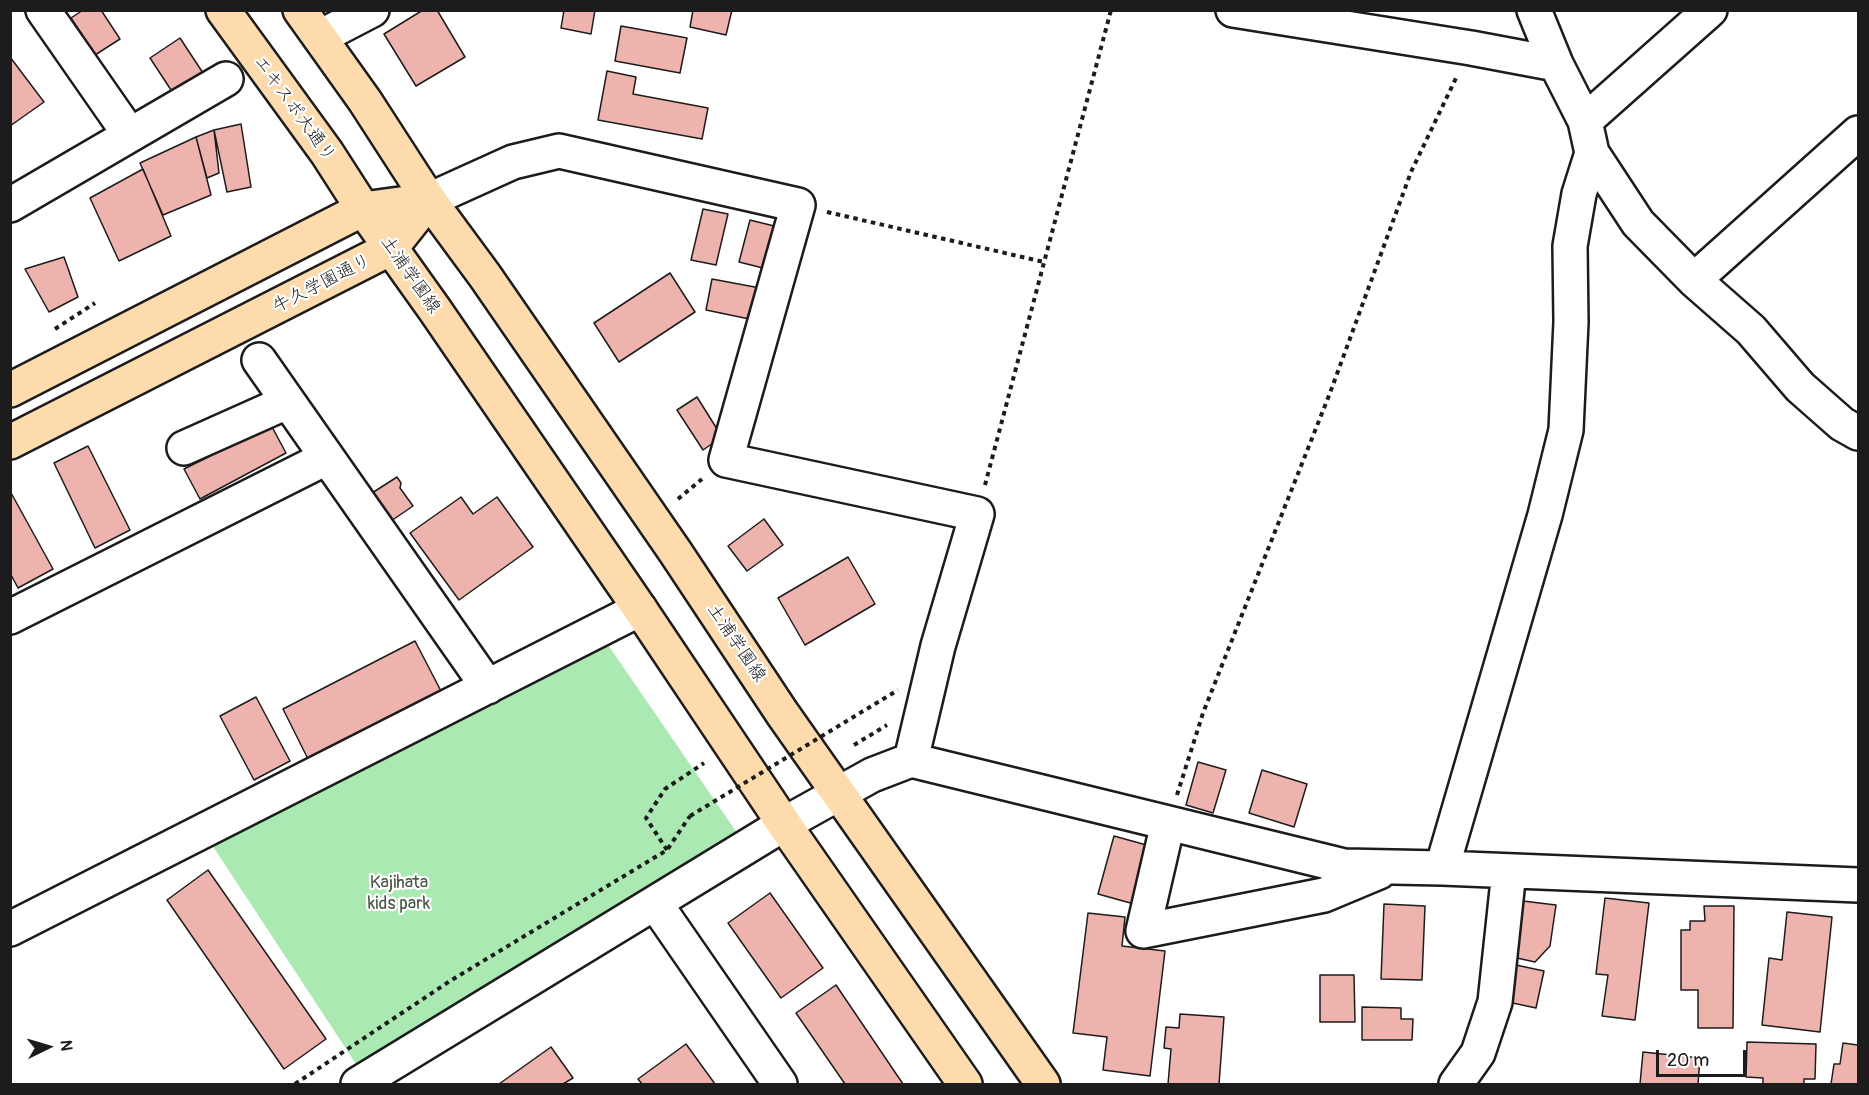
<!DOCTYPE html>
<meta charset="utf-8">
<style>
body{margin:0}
#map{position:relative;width:1869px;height:1095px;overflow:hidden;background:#fff;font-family:Pangolin,sans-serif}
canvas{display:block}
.frame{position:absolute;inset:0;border:12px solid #1c1c1c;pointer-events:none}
.north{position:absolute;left:18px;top:1017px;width:60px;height:60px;-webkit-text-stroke:4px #fff;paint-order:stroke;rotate:85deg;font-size:16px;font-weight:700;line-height:24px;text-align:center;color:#1c1c1c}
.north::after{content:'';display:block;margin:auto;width:21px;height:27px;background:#1c1c1c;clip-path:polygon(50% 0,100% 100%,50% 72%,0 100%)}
.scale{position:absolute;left:1656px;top:1050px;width:90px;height:27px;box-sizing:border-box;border:3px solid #1c1c1c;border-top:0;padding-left:8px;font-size:18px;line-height:21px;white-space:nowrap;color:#1c1c1c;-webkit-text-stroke:4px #fff;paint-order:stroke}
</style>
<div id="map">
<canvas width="1869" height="1095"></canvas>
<div class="frame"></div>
<div class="north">N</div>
<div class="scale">20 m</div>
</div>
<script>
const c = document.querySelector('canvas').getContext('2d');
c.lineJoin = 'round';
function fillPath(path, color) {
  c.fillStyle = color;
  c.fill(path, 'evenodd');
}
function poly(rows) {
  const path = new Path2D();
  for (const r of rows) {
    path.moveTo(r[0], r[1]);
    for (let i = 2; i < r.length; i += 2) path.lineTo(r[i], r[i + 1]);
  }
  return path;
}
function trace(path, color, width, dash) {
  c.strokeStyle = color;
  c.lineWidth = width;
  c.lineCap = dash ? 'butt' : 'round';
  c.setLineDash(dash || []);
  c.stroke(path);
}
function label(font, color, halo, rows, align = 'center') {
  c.font = font + ' Pangolin,"Klee One",sans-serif';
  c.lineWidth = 4.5;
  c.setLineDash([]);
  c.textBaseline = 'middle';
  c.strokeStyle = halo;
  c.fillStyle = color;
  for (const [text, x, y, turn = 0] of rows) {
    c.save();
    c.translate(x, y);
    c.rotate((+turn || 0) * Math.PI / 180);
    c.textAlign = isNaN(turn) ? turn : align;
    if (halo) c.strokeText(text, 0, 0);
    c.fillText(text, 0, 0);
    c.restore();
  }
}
const green = poly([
 [604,639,737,833,358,1067,212,845]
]);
const building = poly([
 [83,10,101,10,120,39,95,55,71,18,83,10],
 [423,10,437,10,465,57,416,86,384,34,423,10],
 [564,10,595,10,591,34,561,28,564,10],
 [693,10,732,10,726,35,690,27,693,10],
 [621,26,687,38,680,73,615,61,621,26],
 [180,38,203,73,173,93,150,58,180,38],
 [10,57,44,102,10,126,10,57],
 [607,71,636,77,633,94,708,108,702,139,598,120,607,71],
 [241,124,251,187,227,192,214,130,241,124],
 [214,130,219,173,207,178,196,137,214,130],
 [196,137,211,195,163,215,140,163,196,137],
 [143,169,171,236,119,261,90,198,143,169],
 [703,209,728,214,716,265,691,260,703,209],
 [750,220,778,227,767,269,739,262,750,220],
 [64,257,78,297,49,312,25,269,64,257],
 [670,273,695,312,619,362,594,323,670,273],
 [712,279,760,288,754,320,706,310,712,279],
 [697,397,722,437,703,450,677,410,697,397],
 [271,425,286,453,200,499,184,469,212,455,221,445,271,425],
 [88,446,130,530,95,548,54,463,88,446],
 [397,477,401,483,400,488,413,506,391,521,372,493,397,477],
 [10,491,53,569,18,588,10,573,10,491],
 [461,497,473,514,497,497,533,547,459,600,410,533,461,497],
 [764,519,783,545,747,571,728,546,764,519],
 [848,557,875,604,805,645,778,598,848,557],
 [415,641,442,693,309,761,283,709,415,641],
 [256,697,290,761,254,780,220,716,256,697],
 [1198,762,1226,770,1213,813,1186,805,1198,762],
 [1262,770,1307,784,1294,827,1249,813,1262,770],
 [1114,836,1150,846,1134,904,1098,894,1114,836],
 [208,870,326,1039,284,1069,167,900,208,870],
 [770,893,823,968,781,998,728,923,770,893],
 [1605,898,1649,903,1635,1020,1602,1016,1608,975,1596,974,1605,898],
 [1523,901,1556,905,1550,946,1535,962,1517,958,1523,901],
 [1384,904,1425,906,1422,980,1381,979,1384,904],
 [1704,906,1734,906,1733,1028,1698,1028,1698,990,1681,990,1681,930,1690,930,1690,921,1705,921,1704,906],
 [1787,912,1832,917,1820,1032,1762,1025,1769,958,1782,960,1787,912],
 [1088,913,1125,917,1122,946,1165,951,1150,1076,1103,1070,1107,1037,1073,1033,1088,913],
 [1516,965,1544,971,1536,1008,1508,1002,1516,965],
 [1320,975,1354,975,1355,1022,1320,1022,1320,975],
 [836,985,903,1084,845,1084,796,1013,836,985],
 [1362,1007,1401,1008,1401,1019,1413,1019,1412,1040,1362,1040,1362,1007],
 [1180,1014,1224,1017,1219,1084,1168,1084,1171,1049,1164,1048,1166,1027,1179,1028,1180,1014],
 [1747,1042,1816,1044,1815,1079,1804,1079,1804,1084,1763,1084,1763,1078,1746,1077,1747,1042],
 [1843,1043,1858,1045,1858,1084,1831,1084,1834,1064,1840,1064,1843,1043],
 [686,1044,715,1084,642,1084,638,1079,686,1044],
 [551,1047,573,1078,563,1084,499,1084,551,1047],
 [1643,1052,1700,1058,1698,1084,1640,1084,1643,1052]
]);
const path = poly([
 [827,212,1044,262],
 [55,329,95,303],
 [985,485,1111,10],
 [678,499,702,479],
 [854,745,887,725],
 [1177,795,1203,713,1330,393,1411,172,1457,76],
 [667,850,646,818,665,789,704,763],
 [295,1084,450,981,667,850,690,816]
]);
const minor = poly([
 [1233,10,1471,48,1556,64],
 [320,37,372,10],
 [1585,121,1710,10],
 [130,135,226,79],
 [1592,153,1638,223,1694,280,1751,330,1800,387,1842,424,1858,433],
 [429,200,513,162,559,151,798,205,726,460,977,514,938,646,911,760],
 [10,205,130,135,43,10],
 [1694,280,1858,133],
 [259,360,488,687],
 [184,448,287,402],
 [10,617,326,458],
 [1168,823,1143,931,1324,895,1379,872],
 [1442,868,1545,515,1566,430,1571,322,1570,246,1579,194,1592,153,1585,121,1556,64,1534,10],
 [655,903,780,1084],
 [10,929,640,609],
 [358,1084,784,824,872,775,911,760,1344,866,1442,868,1858,885],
 [1456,1084,1478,1053,1495,1002,1509,871]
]);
const major = poly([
 [223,10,327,153,363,209],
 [300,10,365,101,429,200]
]);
const highway = poly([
 [429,200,485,276,676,553,782,713,1043,1084],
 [363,209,435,310,640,609,784,824,965,1084],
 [10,390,363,209,429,200],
 [10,442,391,248,429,200]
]);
const pathBridge = poly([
 [690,816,898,690]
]);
const streetNames = [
 ["エキスポ大通り",294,109,54],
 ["土浦学園線",410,275,55],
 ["牛久学園通り",322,284,-27],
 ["土浦学園線",736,643,56]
];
const parkNames = [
 ["Kajihata",399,883],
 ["kids park",399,904]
];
fillPath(green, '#aae9b1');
fillPath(building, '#eeb3ad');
trace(building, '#1c1c1c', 1.5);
trace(minor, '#1c1c1c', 38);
trace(major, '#1c1c1c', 38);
trace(highway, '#1c1c1c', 38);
trace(path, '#1c1c1c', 4, [4.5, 4.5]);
trace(minor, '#fff', 33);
trace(major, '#fddbac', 33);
trace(highway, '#fddbac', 33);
trace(pathBridge, '#1c1c1c', 4, [4.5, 4.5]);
label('18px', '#1c1c1c', '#fff', streetNames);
label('18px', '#475a49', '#fff', parkNames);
</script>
